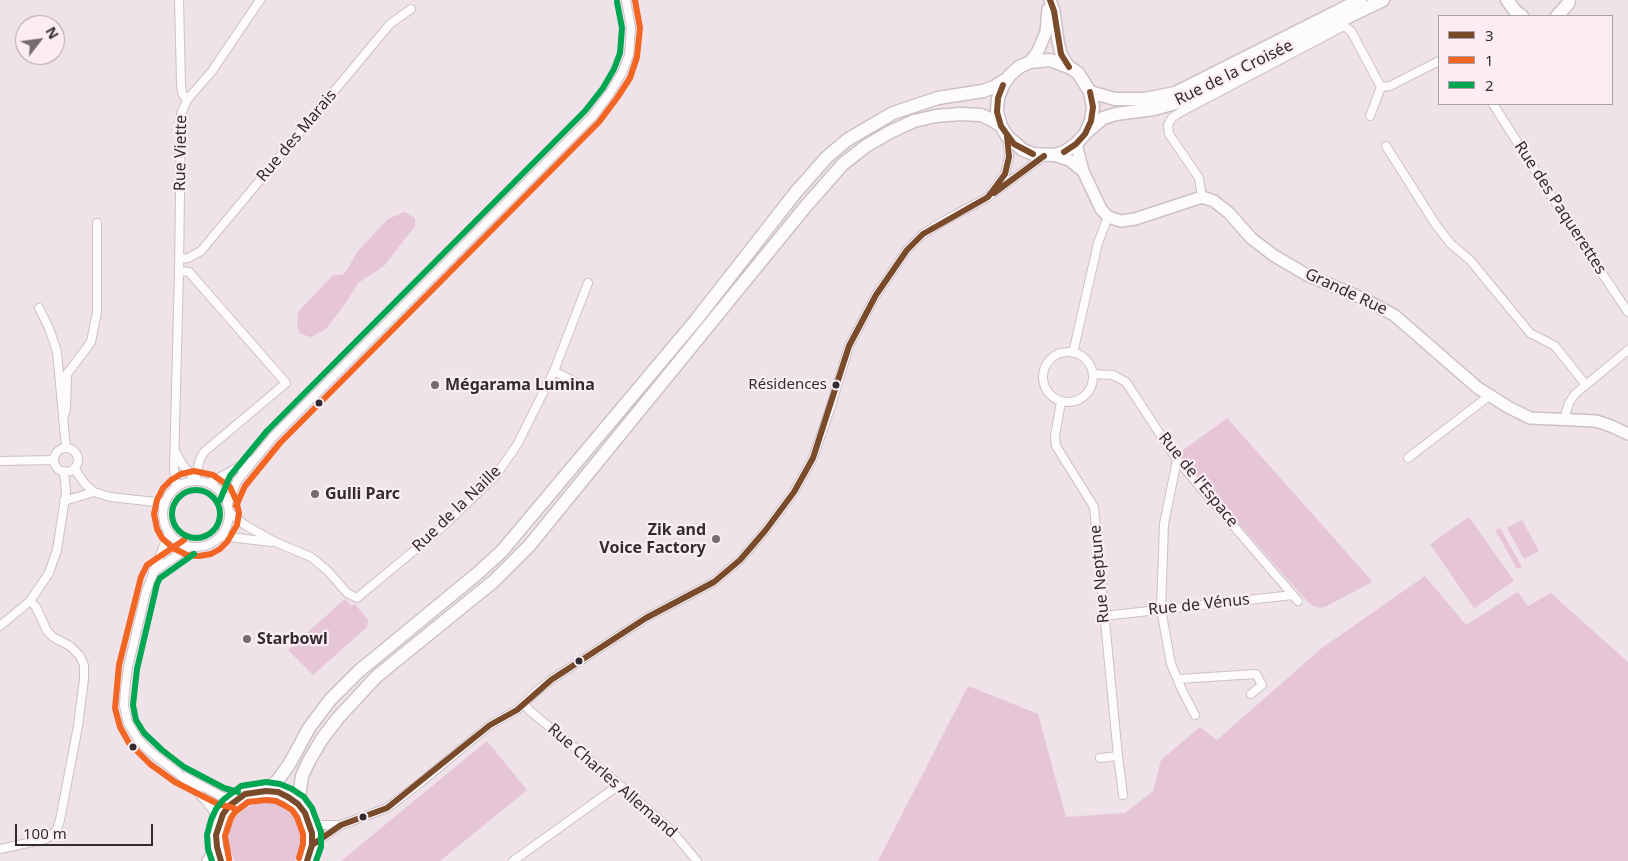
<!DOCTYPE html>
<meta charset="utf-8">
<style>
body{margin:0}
#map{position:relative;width:1628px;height:861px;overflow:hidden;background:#f0e2e9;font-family:"Noto Sans",sans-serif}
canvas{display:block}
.legend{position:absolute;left:1438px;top:15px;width:175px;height:90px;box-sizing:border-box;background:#fcedf4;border:1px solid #ac9fa6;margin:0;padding:6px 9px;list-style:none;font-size:15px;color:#342b30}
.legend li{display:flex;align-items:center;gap:10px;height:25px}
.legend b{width:25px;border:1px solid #ac9fa6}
.north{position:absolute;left:15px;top:15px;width:50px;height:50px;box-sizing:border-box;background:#fcedf4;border:1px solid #ac9fa6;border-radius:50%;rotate:60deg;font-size:14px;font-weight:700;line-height:20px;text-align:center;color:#342b30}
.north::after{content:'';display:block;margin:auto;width:18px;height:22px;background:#766b71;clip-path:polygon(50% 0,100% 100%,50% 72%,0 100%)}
.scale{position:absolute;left:15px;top:824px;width:138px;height:22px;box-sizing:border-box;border:2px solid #342b30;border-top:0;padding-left:6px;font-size:15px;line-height:18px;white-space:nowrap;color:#342b30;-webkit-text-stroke:4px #fcedf4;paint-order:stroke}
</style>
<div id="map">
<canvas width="1628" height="861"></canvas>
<ul class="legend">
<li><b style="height:6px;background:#7a4b2a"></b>3</li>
<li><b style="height:6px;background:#f26522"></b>1</li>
<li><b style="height:6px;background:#00a651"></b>2</li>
</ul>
<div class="north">N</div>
<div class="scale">100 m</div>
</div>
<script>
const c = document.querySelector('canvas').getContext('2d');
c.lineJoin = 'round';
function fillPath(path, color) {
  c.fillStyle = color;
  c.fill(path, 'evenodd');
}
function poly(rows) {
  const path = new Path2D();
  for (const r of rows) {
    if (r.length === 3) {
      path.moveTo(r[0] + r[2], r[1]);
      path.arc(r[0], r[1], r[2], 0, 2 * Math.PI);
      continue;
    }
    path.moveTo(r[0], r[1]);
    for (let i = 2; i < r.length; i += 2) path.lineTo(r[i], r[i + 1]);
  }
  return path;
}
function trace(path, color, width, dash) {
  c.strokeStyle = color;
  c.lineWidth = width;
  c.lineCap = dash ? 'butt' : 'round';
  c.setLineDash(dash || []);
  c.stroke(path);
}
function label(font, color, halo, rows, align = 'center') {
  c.font = font + ' "Noto Sans",sans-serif';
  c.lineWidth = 4.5;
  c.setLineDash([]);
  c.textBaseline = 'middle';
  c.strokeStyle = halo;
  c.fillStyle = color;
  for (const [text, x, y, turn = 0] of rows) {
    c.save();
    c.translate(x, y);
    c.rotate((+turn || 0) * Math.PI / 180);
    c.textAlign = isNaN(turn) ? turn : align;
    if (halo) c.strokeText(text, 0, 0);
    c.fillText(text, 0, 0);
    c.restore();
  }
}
const green = poly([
 [404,212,415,218,415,226,384,266,358,283,345,304,326,329,311,337,301,334,297,327,298,312,333,275,342,275,347,270,357,252,388,219],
 [1227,418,1372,581,1372,582,1327,606,1320,608,1313,606,1305,599,1178,454],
 [1469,517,1514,581,1474,608,1430,544],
 [1522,520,1539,551,1524,559,1507,528],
 [1500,528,1522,567,1517,569,1495,530],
 [1425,576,1466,625,1518,592,1528,606,1551,593,1628,662,1628,861,878,861,968,686,1038,714,1066,817,1125,813,1153,791,1161,760,1200,727,1217,740,1322,648],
 [345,599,352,606,355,604,368,620,367,627,313,675,288,650],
 [487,741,527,790,440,861,341,861],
 [259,803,273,803,286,809,296,820,302,833,301,848,295,861,235,861,234,859,228,845,229,831,235,818,245,808]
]);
const street = poly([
 [179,0,181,83,182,93,187,100],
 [1381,87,1390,86,1439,61],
 [1493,104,1573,230,1628,312],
 [1370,116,1381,87],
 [1386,146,1436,225,1451,244,1470,260,1530,333,1555,346,1586,385],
 [992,191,1005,174,1009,157,1007,136],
 [1202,197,1199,178,1169,134,1168,125,1172,118,1179,113,1344,26,1351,31,1381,87],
 [180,259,188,258,201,251,390,24,411,9],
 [179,271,189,272,286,383,204,452,200,459,195,480],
 [39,308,49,328,57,352,66,448],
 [1068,377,25],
 [1073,353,1098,243,1108,217],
 [554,371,582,386],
 [1093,374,1113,375,1126,382,1177,460,1298,601],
 [1061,402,1055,436,1056,446,1094,507,1118,756],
 [63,419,66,409,67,374,91,342,97,312,97,223],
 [1564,419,1569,403,1575,394,1628,350],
 [66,460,12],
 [175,451,182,464,195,480],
 [1408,458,1489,396],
 [1177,460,1164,524,1161,609,1171,664,1182,690,1195,715],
 [0,461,54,460],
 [74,468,85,484,94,492,110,497,165,503],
 [196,514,33],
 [209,483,250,461],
 [176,487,174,468,179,271,181,114,187,100,212,71,260,0],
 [64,501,94,492],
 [228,503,237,481,273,437,592,117,610,93,622,73,629,55,631,28,626,0],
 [230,513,245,525,275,542,311,557,328,571,347,593,357,598,446,524,496,475,517,445,554,371,588,283],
 [169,532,146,592,128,667,125,690,124,706,128,723,137,738,148,750,179,774,204,799,212,809,219,823],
 [221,536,271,542],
 [153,572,189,547],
 [1104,616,1293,595],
 [0,626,30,601,49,573,57,550,66,492,64,471],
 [1178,679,1256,674,1262,685,1251,694],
 [524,704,530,711,607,774,671,830,697,861],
 [1100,758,1118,756,1123,795],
 [185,777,221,796,236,800],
 [310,823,323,825,341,825,387,808,420,783,490,725,517,710,537,691,551,680,646,618,714,582,740,560,765,531,794,492,813,458,830,409,849,346,876,295,907,250,923,234,944,221,988,197,1044,156],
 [312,845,341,825],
 [0,849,45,839,51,836,57,829,60,820,78,726,84,679,84,665,80,656,70,646,53,637,47,631,36,607,30,601],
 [513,861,619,785]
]);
const secondary = poly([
 [1050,0,1054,11,1058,41,1061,54,1069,67],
 [1030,62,1038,51,1046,32,1048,9],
 [1076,144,1083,171,1101,209,1108,217,1121,221,1135,219,1202,197,1214,201,1229,213,1251,238,1273,255,1307,275,1364,299,1394,315,1478,388,1508,407,1530,418,1596,421,1611,426,1628,434],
 [1054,155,1069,160,1083,171],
 [208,861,217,847]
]);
const primary = poly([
 [1507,0,1516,12,1522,16],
 [1557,16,1568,4,1569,0],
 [1090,92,1115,99,1145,99,1175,93,1360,0],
 [1088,131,1103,118,1116,114,1154,109,1179,102,1292,44,1383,0],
 [266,791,278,780,290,763,309,728,330,700,359,671,478,573,502,551,696,320,796,192,827,157,847,140,893,113,938,98,983,91,994,87,1008,78],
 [298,804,302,776,309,761,322,739,338,718,377,676,494,581,529,546,806,206,843,164,866,146,890,132,914,121,936,116,961,114,981,115,990,119,1001,126,1007,136,1023,150,1033,154,1054,155,1064,152,1076,144,1085,134,1091,121,1093,107,1090,92,1078,73,1069,67,1050,60,1030,62,1019,67,1010,75,1003,85,998,98,997,112,1001,126],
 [221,861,217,847,216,835,219,823,223,814,229,806,245,794,266,791,278,792,288,797,298,804,305,813,312,833,312,845,307,861]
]);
const bus1 = poly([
 [1050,0,1054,11,1061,54,1069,67],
 [1003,85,998,98,997,112,1001,126,1014,144,1033,154],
 [1064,152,1076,144,1085,134,1091,121,1093,107,1090,92],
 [994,193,1044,156],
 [312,845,341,825,387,808,490,725,517,710,551,680,646,618,714,582,740,560,765,531,794,492,813,458,849,346,876,295,907,250,923,234,988,197,1005,174,1009,157,1007,136],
 [221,861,217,847,216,835,223,814,229,806,245,794,266,791,278,792,288,797,298,804,305,813,312,833,312,845,307,861]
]);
const bus2 = poly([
 [236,506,245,486,280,443,599,122,617,98,630,78,637,57,640,28,635,0],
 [184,540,147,565,141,577,119,665,115,708,120,727,129,743,150,764,175,782,218,804,234,808],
 [198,556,187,555,173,548,162,538,157,529,154,514,157,500,163,488,171,480,181,474,194,471,213,475,230,487,236,500,239,513,237,525,227,542,220,549,211,554,199,556],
 [229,859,225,836,231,818,235,812,248,802,266,800,276,801,284,805,292,810,297,817,303,834,303,844,299,858]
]);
const bus3 = poly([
 [196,514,24],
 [220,500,230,476,267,431,585,111,603,88,614,69,620,53,622,28,617,2],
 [194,554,160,578,157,584,137,669,133,705,136,720,144,733,162,750,184,767,224,788,238,792],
 [212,861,208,849,207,835,211,820,216,809,223,800,241,786,266,782,280,784,292,789,304,797,312,808,321,832,321,847,316,861]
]);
const markers = [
 [435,385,5,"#766b71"],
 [836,385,4.5,"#342b30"],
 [319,403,4.5,"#342b30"],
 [315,494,5,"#766b71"],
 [716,539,5,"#766b71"],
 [247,639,5,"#766b71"],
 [579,661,4.5,"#342b30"],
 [133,747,4.5,"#342b30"],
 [363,817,4.5,"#342b30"]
];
const busNames = [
 ["Résidences",827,385]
];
const streetNames = [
 ["Rue de la Croisée",1234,73,-26],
 ["Rue des Marais",297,136,-50],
 ["Rue Viette",181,153,-89],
 ["Rue des Paquerettes",1560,208,57],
 ["Grande Rue",1346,292,25],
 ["Rue de l'Espace",1198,480,51],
 ["Rue de la Naille",457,509,-44],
 ["Rue Neptune",1100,574,-95],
 ["Rue de Vénus",1199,605,-6],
 ["Rue Charles Allemand",612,781,41]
];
const poiNames = [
 ["Mégarama Lumina",445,385],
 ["Gulli Parc",325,494],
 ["Zik and",706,530,"right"],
 ["Voice Factory",706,548,"right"],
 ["Starbowl",257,639]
];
fillPath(green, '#e5c5d6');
trace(street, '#ccc1c7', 10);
trace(secondary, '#ccc1c7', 14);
trace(primary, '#ccc1c7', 15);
trace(street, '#fdfbfc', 8);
trace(secondary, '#fdfbfc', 11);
trace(primary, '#fdfbfc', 12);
trace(bus1, '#7a4b2a', 6);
trace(bus2, '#f26522', 6);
trace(bus3, '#00a651', 6);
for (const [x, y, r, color] of markers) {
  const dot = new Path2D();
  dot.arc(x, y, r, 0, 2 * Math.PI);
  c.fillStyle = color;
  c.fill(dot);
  trace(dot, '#fcedf4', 2);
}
label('15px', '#342b30', '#fcedf4', busNames, 'right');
label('16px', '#342b30', '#fcedf4', streetNames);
label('bold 16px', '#342b30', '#fcedf4', poiNames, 'left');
</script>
